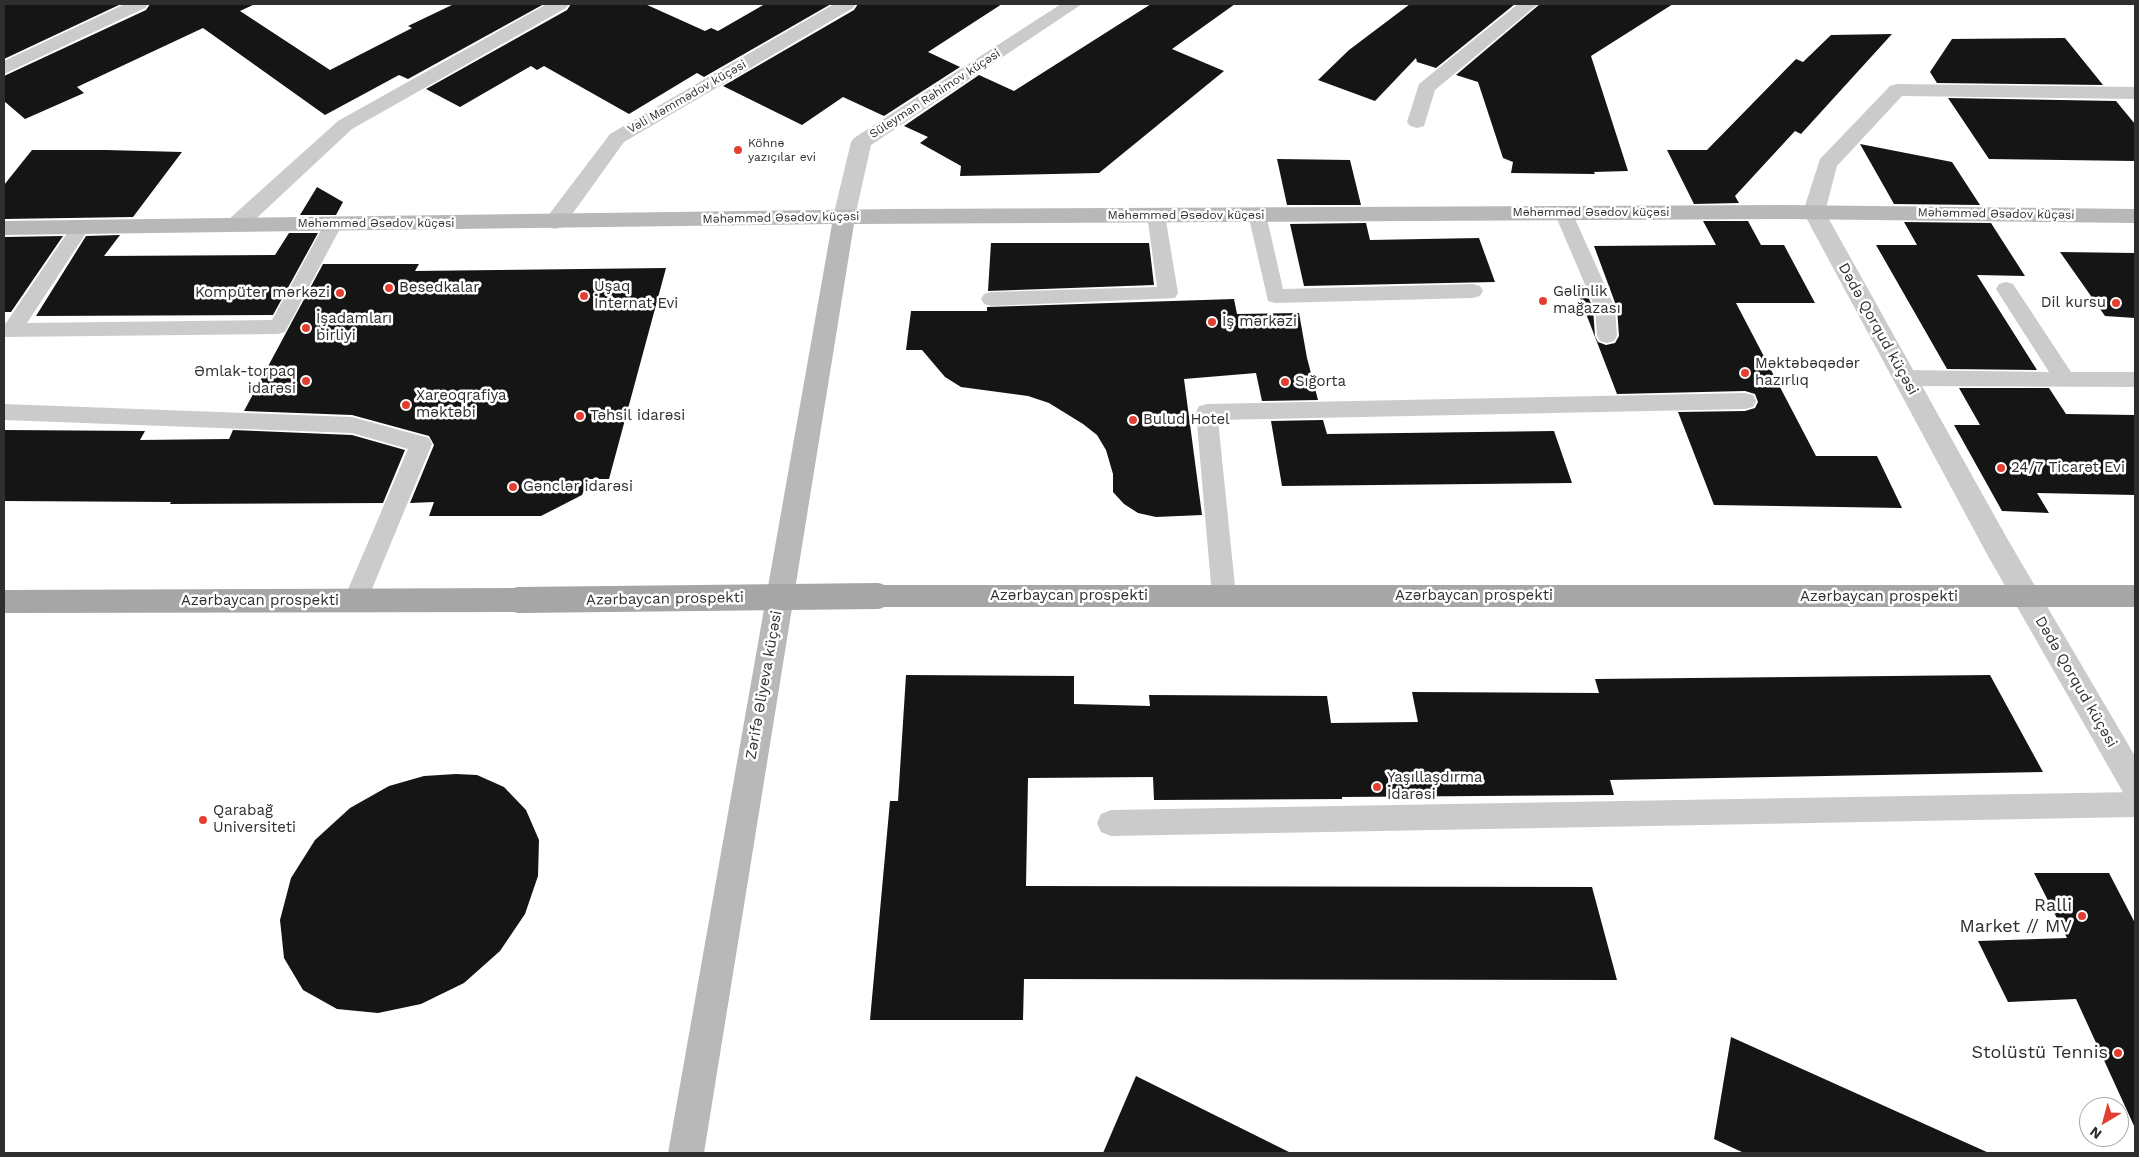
<!DOCTYPE html>
<meta charset="utf-8">
<style>
body{margin:0}
#map{position:relative;width:2139px;height:1157px;overflow:hidden;background:#fff;font-family:"Work Sans",sans-serif}
canvas{display:block}
.frame{position:absolute;inset:0;border:5px solid #2e2e2e;pointer-events:none}
.north{position:absolute;left:2079px;top:1097px;width:50px;height:50px;box-sizing:border-box;background:#fff;border:1px solid #ababab;border-radius:50%;rotate:217deg;font-size:14px;font-weight:700;line-height:20px;text-align:center;color:#2e2e2e}
.north::after{content:'';display:block;margin:auto;width:18px;height:22px;background:#e43e30;clip-path:polygon(50% 0,100% 100%,50% 72%,0 100%)}
</style>
<div id="map">
<canvas width="2139" height="1157"></canvas>
<div class="frame"></div>
<div class="north">N</div>
</div>
<script>
const c = document.querySelector('canvas').getContext('2d');
c.lineJoin = 'round';
function fillPath(path, color) {
  c.fillStyle = color;
  c.fill(path, 'evenodd');
}
function poly(rows) {
  const path = new Path2D();
  for (const r of rows) {
    path.moveTo(r[0], r[1]);
    for (let i = 2; i < r.length; i += 2) path.lineTo(r[i], r[i + 1]);
  }
  return path;
}
function trace(path, color, width, dash) {
  c.strokeStyle = color;
  c.lineWidth = width;
  c.lineCap = dash ? 'butt' : 'round';
  c.setLineDash(dash || []);
  c.stroke(path);
}
function label(font, color, halo, rows, align = 'center') {
  c.font = font + ' "Work Sans",sans-serif';
  c.lineWidth = 5;
  c.setLineDash([]);
  c.textBaseline = 'middle';
  c.strokeStyle = halo;
  c.fillStyle = color;
  for (const [text, x, y, turn = 0] of rows) {
    c.save();
    c.translate(x, y);
    c.rotate((+turn || 0) * Math.PI / 180);
    c.textAlign = isNaN(turn) ? turn : align;
    if (halo) c.strokeText(text, 0, 0);
    c.fillText(text, 0, 0);
    c.restore();
  }
}
const building = poly([
 [4,4,121,4,4,59],
 [150,4,255,4,240,11,330,70,412,28,408,26,454,4,544,4,408,79,399,75,325,115,203,28,77,87,84,93,25,119,4,101,4,76,146,10],
 [571,4,645,4,705,31,711,28,718,31,765,4,831,4,704,77,697,73,629,114,544,66,537,70,531,66,460,107,426,89,567,10],
 [858,4,1002,4,928,52,960,67,884,116,843,97,802,125,723,86,854,10],
 [1151,4,1235,4,1172,49,1224,71,1099,173,960,176,961,166,920,143,928,137,904,126,979,75,1014,91],
 [1410,4,1515,4,1436,68,1417,62,1416,58,1375,101,1318,80,1349,50],
 [1540,4,1673,4,1591,56,1628,171,1594,172,1595,174,1511,173,1513,162,1503,158,1478,82,1456,75],
 [1892,34,1801,134,1795,131,1735,196,1739,203,1694,204,1667,150,1707,150,1796,59,1803,62,1831,35],
 [2065,38,2103,85,1937,83,1930,72,1952,39],
 [1948,98,2116,101,2135,124,2135,161,1989,159],
 [1860,144,1952,162,1980,205,1894,204],
 [32,150,106,150,182,152,133,217,4,219,4,185],
 [1277,159,1350,160,1361,205,1287,205],
 [317,187,343,202,336,215,300,215],
 [1703,221,1748,221,1761,245,1784,245,1815,303,1736,303,1816,456,1877,456,1902,508,1714,505,1678,412,1745,411,1755,408,1758,402,1755,394,1745,391,1617,394,1575,285,1583,285,1593,308,1595,336,1598,342,1606,345,1615,343,1619,336,1617,308,1594,246,1716,245],
 [1904,222,1991,223,2025,276,1977,275,2037,370,1947,369,1876,245,1917,245],
 [1366,223,1370,240,1479,238,1495,282,1304,286,1290,224],
 [289,233,318,233,273,315,36,316,86,236,120,235,104,256,275,255],
 [63,236,11,312,4,312,4,237],
 [991,243,1149,243,1154,285,988,291],
 [2060,252,2135,253,2135,318,2105,316],
 [323,264,419,264,415,271,666,268,609,479,589,479,582,495,541,516,429,516,434,502,410,503,434,445,429,436,352,415,244,411],
 [1234,299,1237,314,1299,313,1307,358,1318,400,1262,401,1256,373,1184,379,1202,515,1156,517,1138,513,1124,504,1113,492,1113,474,1106,450,1097,435,1083,424,1049,403,1028,396,961,387,945,377,922,350,906,350,911,311,987,311,987,307],
 [1959,388,2049,388,2066,414,2135,415,2135,495,2037,493,2049,513,2002,511,1954,425,1980,425],
 [1323,420,1327,434,1554,431,1572,483,1282,486,1271,421],
 [4,430,145,431,140,440,229,439,233,430,352,435,405,450,383,503,170,504,171,502,4,501],
 [906,675,1074,676,1074,704,1150,706,1149,695,1327,696,1331,723,1418,722,1412,692,1599,693,1595,679,1990,675,2043,772,1610,780,1614,795,1342,797,1342,799,1154,800,1153,777,1028,778,1026,886,1592,887,1617,980,1024,979,1023,1020,870,1020,890,801,898,801],
 [456,774,477,775,504,787,526,810,539,840,538,876,525,914,500,951,464,983,421,1004,378,1013,337,1009,303,990,284,958,280,920,291,878,315,840,350,808,389,786,424,776],
 [2034,873,2109,873,2135,923,2135,1128,2076,999,2008,1002,1978,941,2067,938],
 [1731,1037,1989,1153,1744,1153,1714,1139],
 [1136,1076,1291,1153,1103,1153]
]);
const lane = poly([
 [1563,206,1570,208,1572,212,1615,308,1617,336,1614,341,1607,343,1600,341,1597,336,1595,308,1554,212,1556,208,1563,206],
 [1257,208,1264,210,1266,214,1283,289,1473,284,1480,286,1483,291,1480,296,1473,298,1275,303,1268,301,1248,214,1250,210,1257,208],
 [1156,209,1163,211,1165,215,1178,293,1175,298,991,306,984,304,981,299,984,294,991,292,1157,287,1147,215,1149,211,1156,209],
 [334,217,341,219,343,223,285,332,278,334,4,337,4,323,6,323,74,223,81,221,88,223,90,227,27,323,272,320,325,223,327,219,334,217],
 [2006,282,2013,284,2071,372,2135,372,2135,387,1905,386,1898,383,1895,378,1898,373,1905,370,2049,372,1996,289,1999,284,2006,282],
 [1745,393,1753,395,1756,401,1753,407,1745,409,1218,420,1236,596,1232,603,1224,606,1216,603,1212,596,1196,412,1199,406,1207,404,1745,393],
 [4,404,352,417,429,438,432,444,367,601,364,608,355,611,346,608,343,601,408,449,352,433,4,420,4,404],
 [2135,792,2135,817,1111,836,1101,832,1097,823,1101,814,1111,810,2135,792]
]);
const street = poly([
 [125,4,148,4,145,8,4,74,4,61,125,4],
 [547,4,569,4,566,8,352,129,245,229,237,231,229,229,226,224,229,219,338,121,547,4],
 [834,4,856,4,853,8,624,142,563,227,555,229,547,227,544,222,547,217,610,134,834,4],
 [1061,4,1082,4,871,145,855,217,852,222,844,224,836,222,833,217,851,142,854,138,1061,4],
 [1518,4,1538,4,1435,90,1424,126,1417,128,1410,126,1407,122,1419,84,1518,4],
 [1897,84,2135,87,2135,99,1902,96,1837,166,1825,212,2008,540,2135,756,2135,798,2124,794,1988,556,1803,212,1820,159,1890,86,1897,84]
]);
const secondary = poly([
 [1785,205,2135,209,2135,223,1785,219,854,224,704,1153,668,1153,832,224,4,235,4,221,894,209,1785,205]
]);
const primary = poly([
 [877,585,2135,585,2135,607,877,607,867,604,863,596,867,588,877,585],
 [519,588,529,592,533,600,529,608,519,612,4,613,4,590,519,588]
]);
const primaryBridge = poly([
 [519,600,877,596]
]);
const markers = [
 [738,150,5,"#e43e30"],
 [389,288,5,"#e43e30"],
 [340,293,5,"#e43e30"],
 [584,296,5,"#e43e30"],
 [1543,301,5,"#e43e30"],
 [2116,303,5,"#e43e30"],
 [1212,322,5,"#e43e30"],
 [306,328,5,"#e43e30"],
 [1745,373,5,"#e43e30"],
 [306,381,5,"#e43e30"],
 [1285,382,5,"#e43e30"],
 [406,405,5,"#e43e30"],
 [580,416,5,"#e43e30"],
 [1133,420,5,"#e43e30"],
 [2001,468,5,"#e43e30"],
 [513,487,5,"#e43e30"],
 [1377,787,5,"#e43e30"],
 [203,820,5,"#e43e30"],
 [2082,916,5,"#e43e30"],
 [2118,1053,5,"#e43e30"]
];
const farStreetnames = [
 ["Süleyman Rəhimov küçəsi",935,94,-33],
 ["Vəli Məmmədov küçəsi",687,97,-30],
 ["Məhəmməd Əsədov küçəsi",1591,212],
 ["Məhəmməd Əsədov küçəsi",1996,214,1],
 ["Məhəmməd Əsədov küçəsi",1186,215],
 ["Məhəmməd Əsədov küçəsi",781,218,-1],
 ["Məhəmməd Əsədov küçəsi",376,223]
];
const farPoinames = [
 ["Köhnə",748,143],
 ["yazıçılar evi",748,157]
];
const poiNames = [
 ["Uşaq",594,287],
 ["İnternat Evi",594,304],
 ["Besedkalar",399,288],
 ["Gəlinlik",1553,292],
 ["mağazası",1553,309],
 ["Kompüter mərkəzi",330,293,"right"],
 ["Dil kursu",2106,303,"right"],
 ["İşadamları",316,319],
 ["birliyi",316,336],
 ["İş mərkəzi",1222,322],
 ["Məktəbəqədər",1755,364],
 ["hazırlıq",1755,381],
 ["Əmlak-torpaq",296,372,"right"],
 ["idarəsi",296,389,"right"],
 ["Sığorta",1295,382],
 ["Xareoqrafiya",416,396],
 ["məktəbi",416,413],
 ["Təhsil idarəsi",590,416],
 ["Bulud Hotel",1143,420],
 ["24/7 Ticarət Evi",2011,468],
 ["Gənclər idarəsi",523,487],
 ["Yaşıllaşdırma",1387,778],
 ["İdarəsi",1387,795],
 ["Qarabağ",213,811],
 ["Universiteti",213,828]
];
const streetNames = [
 ["Dədə Qorqud küçəsi",1878,329,61],
 ["Azərbaycan prospekti",1069,596],
 ["Azərbaycan prospekti",1474,596],
 ["Azərbaycan prospekti",1879,597],
 ["Azərbaycan prospekti",665,599,-1],
 ["Azərbaycan prospekti",260,601],
 ["Dədə Qorqud küçəsi",2076,682,60],
 ["Zərifə Əliyeva küçəsi",764,685,-80]
];
const nearPoinames = [
 ["Ralli",2072,906],
 ["Market // MV",2072,927],
 ["Stolüstü Tennis",2108,1053]
];
fillPath(building, '#151515');
fillPath(lane, '#cbcbcb');
fillPath(street, '#cbcbcb');
fillPath(secondary, '#b8b8b8');
fillPath(primary, '#a6a6a6');
trace(primaryBridge, '#a6a6a6', 26);
for (const [x, y, r, color] of markers) {
  const dot = new Path2D();
  dot.arc(x, y, r, 0, 2 * Math.PI);
  c.fillStyle = color;
  c.fill(dot);
  trace(dot, '#fff', 2);
}
label('12px', '#2e2e2e', '#fff', farStreetnames);
label('12px', '#2e2e2e', '#fff', farPoinames, 'left');
label('15px', '#2e2e2e', '#fff', poiNames, 'left');
label('15px', '#2e2e2e', '#fff', streetNames);
label('18px', '#2e2e2e', '#fff', nearPoinames, 'right');
</script>
